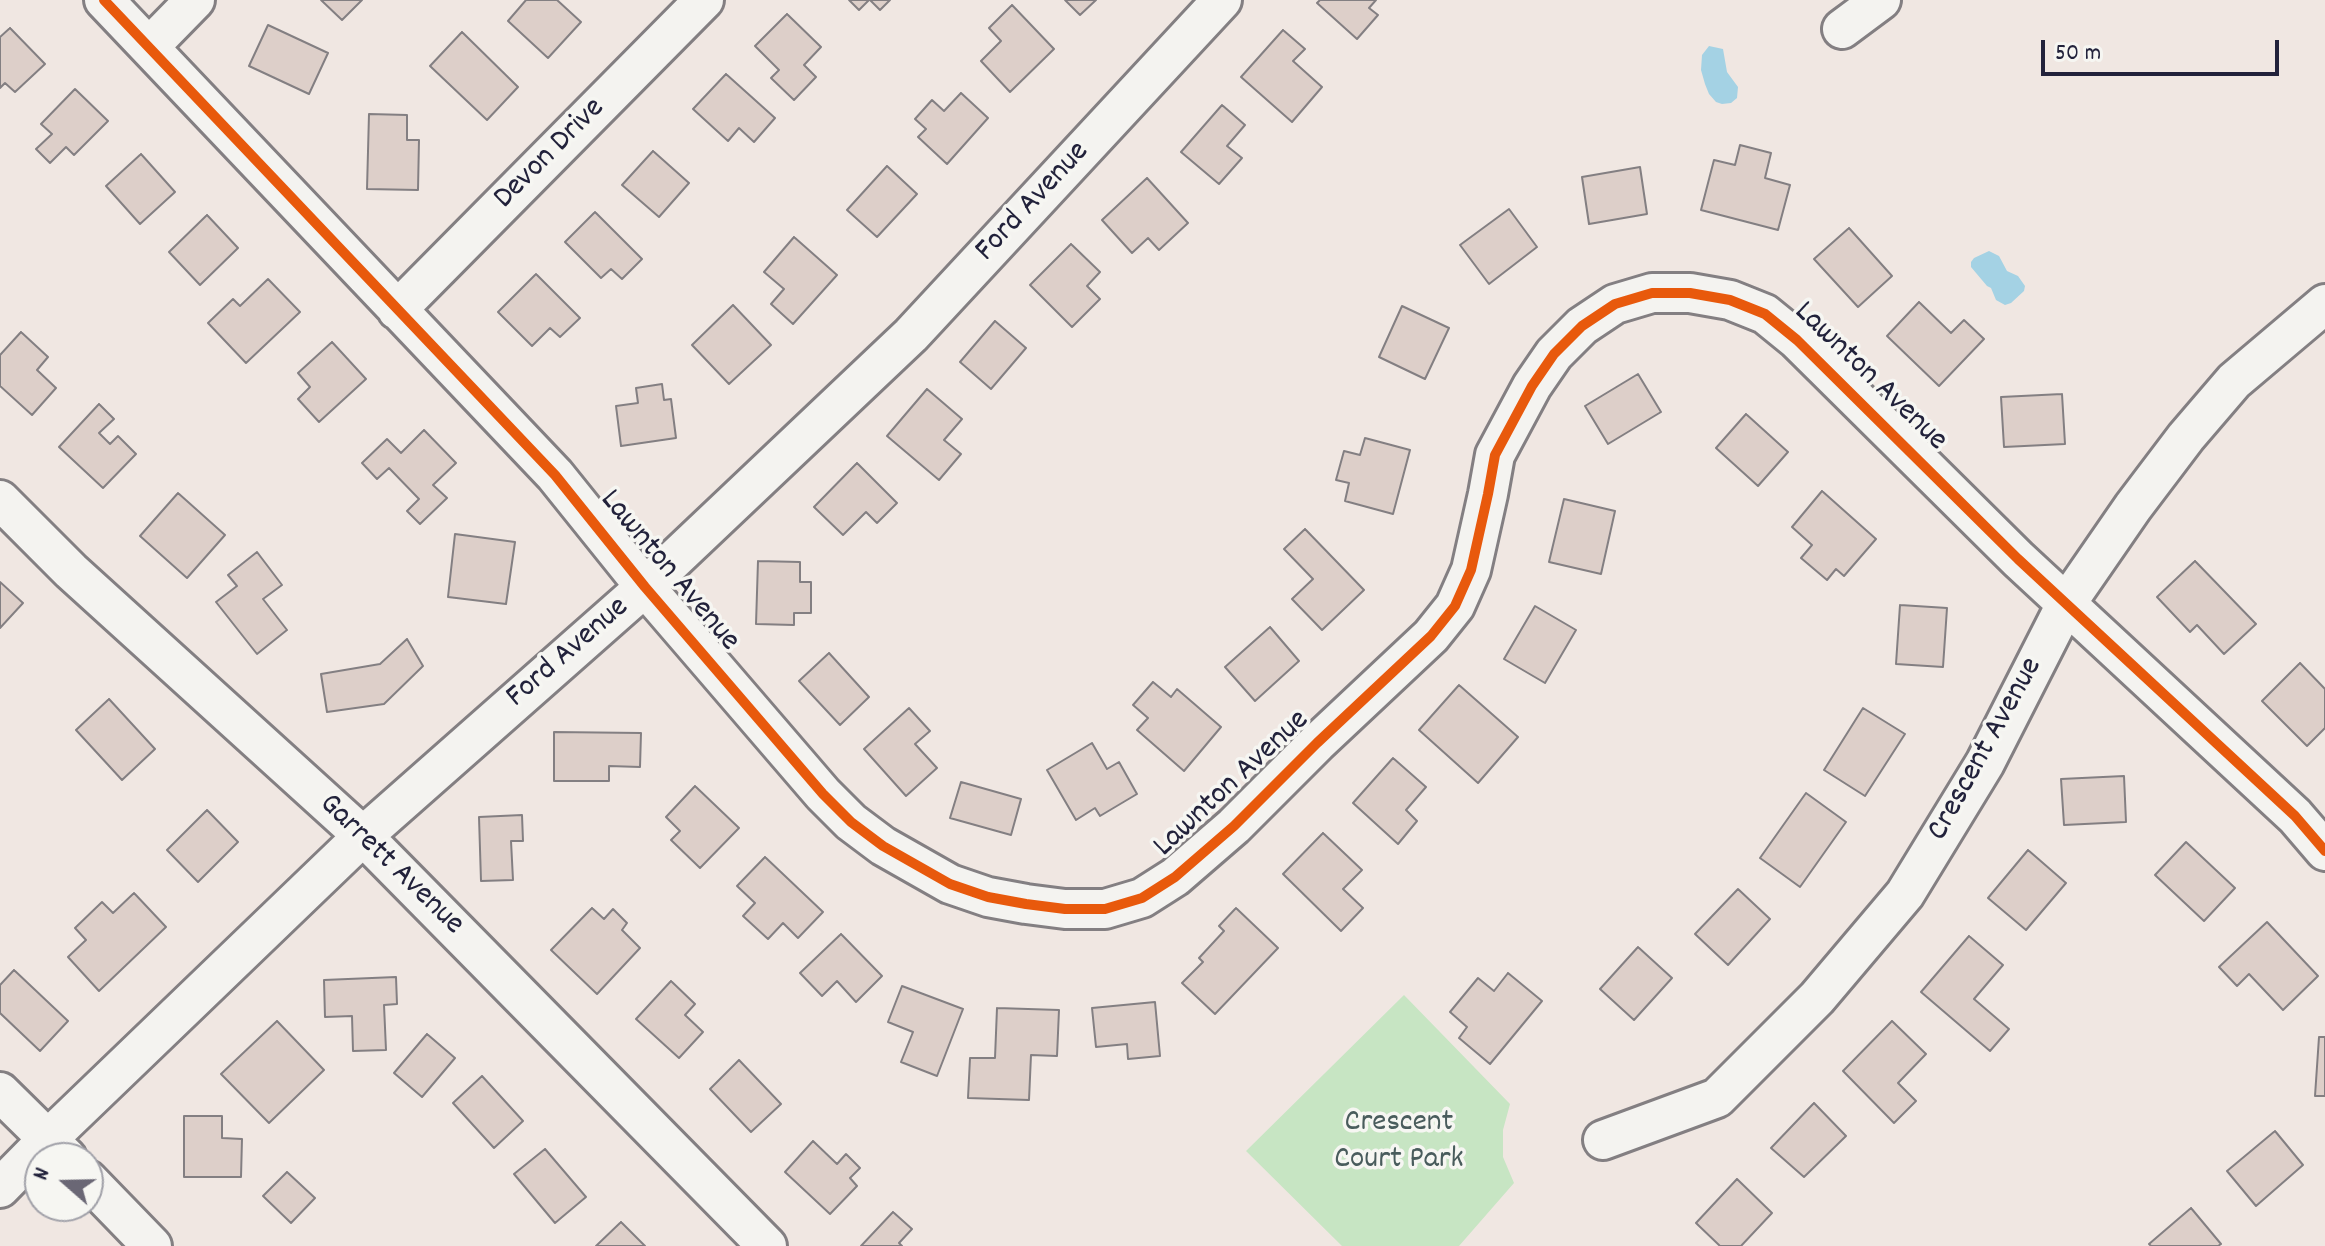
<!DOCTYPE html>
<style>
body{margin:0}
#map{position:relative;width:2325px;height:1246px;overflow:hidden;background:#f0e7e2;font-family:Dekko,sans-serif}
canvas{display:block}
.north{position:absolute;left:24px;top:1142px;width:80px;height:80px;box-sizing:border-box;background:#f6f6f2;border:2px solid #a1a1a9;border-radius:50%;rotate:290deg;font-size:22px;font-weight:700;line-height:32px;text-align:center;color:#22223b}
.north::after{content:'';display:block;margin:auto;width:28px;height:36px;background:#6a6775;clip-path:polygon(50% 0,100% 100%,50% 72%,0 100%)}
.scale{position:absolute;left:2041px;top:40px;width:238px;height:36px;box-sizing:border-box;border:4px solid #22223b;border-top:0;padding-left:10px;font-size:24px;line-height:28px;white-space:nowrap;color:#22223b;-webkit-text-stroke:6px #f6f6f2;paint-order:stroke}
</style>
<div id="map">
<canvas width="2325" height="1246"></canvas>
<div class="north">N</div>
<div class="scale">50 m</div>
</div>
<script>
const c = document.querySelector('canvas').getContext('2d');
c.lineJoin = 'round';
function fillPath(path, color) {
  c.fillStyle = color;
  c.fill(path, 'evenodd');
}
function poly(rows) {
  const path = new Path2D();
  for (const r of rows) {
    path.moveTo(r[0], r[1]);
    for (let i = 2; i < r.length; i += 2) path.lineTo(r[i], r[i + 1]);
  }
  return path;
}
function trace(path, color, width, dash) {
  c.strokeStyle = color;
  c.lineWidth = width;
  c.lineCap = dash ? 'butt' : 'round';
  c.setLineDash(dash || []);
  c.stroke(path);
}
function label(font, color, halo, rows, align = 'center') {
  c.font = font + ' Dekko,sans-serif';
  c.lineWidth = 7;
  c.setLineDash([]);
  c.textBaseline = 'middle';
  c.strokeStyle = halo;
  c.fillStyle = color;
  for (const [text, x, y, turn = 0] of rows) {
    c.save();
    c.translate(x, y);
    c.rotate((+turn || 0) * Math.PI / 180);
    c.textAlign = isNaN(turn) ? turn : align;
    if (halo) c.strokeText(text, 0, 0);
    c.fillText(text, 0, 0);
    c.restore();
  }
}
const green = poly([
 [1404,995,1510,1104,1503,1130,1503,1157,1514,1183,1459,1246,1342,1246,1246,1151]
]);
const water = poly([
 [1709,46,1723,49,1727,72,1738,87,1737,98,1731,103,1722,104,1716,102,1709,94,1705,84,1701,70,1702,55],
 [1989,251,1999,256,2007,271,2018,276,2025,286,2024,291,2011,303,2005,305,1996,300,1991,288,1987,286,1971,267,1971,262,1974,258]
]);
const building = poly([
 [321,0,362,0,342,20,321,0],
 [526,0,557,0,581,22,548,58,508,21,526,0],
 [849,0,869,0,859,10,849,0],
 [870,0,890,0,880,10,870,0],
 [1065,0,1096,0,1080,15,1065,0],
 [1320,0,1376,0,1369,8,1378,15,1357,39,1317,3,1320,0],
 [1012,5,1054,49,1010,92,981,61,1001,41,989,28,1012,5],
 [787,14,821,47,804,65,816,77,794,100,771,78,779,70,755,46,787,14],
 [268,25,328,53,309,94,249,66,268,25],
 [10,28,45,64,15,92,5,83,0,88,0,37,10,28],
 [1283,30,1305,49,1293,61,1322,87,1292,122,1241,77,1283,30],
 [462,32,518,87,487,120,430,66,462,32],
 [726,74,775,118,754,142,739,128,728,141,693,109,726,74],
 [75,89,108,121,74,155,66,147,50,163,36,149,52,134,41,124,75,89],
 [961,93,988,118,947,164,918,137,926,129,915,119,932,100,944,111,961,93],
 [1222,105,1245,125,1227,146,1242,158,1219,184,1181,152,1222,105],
 [369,114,407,115,407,140,419,140,418,190,367,189,369,114],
 [1740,145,1771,153,1765,178,1790,185,1778,230,1701,210,1714,160,1735,165,1740,145],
 [653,151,689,183,659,217,622,185,653,151],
 [141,154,175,192,140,224,106,186,141,154],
 [887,166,917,194,877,237,847,210,887,166],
 [1640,167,1647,214,1589,224,1582,177,1640,167],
 [1147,178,1188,223,1159,250,1148,238,1132,253,1102,220,1147,178],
 [1509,209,1537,247,1489,284,1460,245,1509,209],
 [595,212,642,259,622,279,611,269,601,278,565,242,595,212],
 [207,215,238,248,200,285,169,252,207,215],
 [1849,228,1892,276,1858,307,1814,259,1849,228],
 [794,237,837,275,793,324,771,304,784,289,764,272,794,237],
 [1071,244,1100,272,1087,286,1100,299,1072,327,1030,285,1071,244],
 [536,274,580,318,560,337,550,328,532,346,498,312,536,274],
 [268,279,300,312,246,363,208,323,233,299,240,306,268,279],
 [1919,302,1951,333,1964,320,1984,339,1939,386,1887,336,1919,302],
 [733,305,771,345,729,384,692,345,733,305],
 [1402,306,1449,328,1425,379,1379,357,1402,306],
 [995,321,1026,348,991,389,960,362,995,321],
 [21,332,48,357,37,370,56,388,32,415,0,386,0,355,21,332],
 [332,342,366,379,319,422,298,399,310,387,298,373,332,342],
 [1638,374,1661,412,1608,444,1585,406,1638,374],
 [662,384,664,400,671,399,676,438,621,446,616,406,638,403,636,388,662,384],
 [927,389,962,419,944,440,961,454,939,480,887,436,927,389],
 [2062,394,2065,444,2004,447,2001,397,2062,394],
 [99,404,114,419,99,433,110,444,118,436,136,454,103,488,59,447,99,404],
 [1746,414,1788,452,1758,486,1716,448,1746,414],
 [424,430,456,463,433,485,447,498,420,524,407,511,419,499,389,468,377,479,362,463,387,439,401,453,424,430],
 [1365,438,1410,450,1393,514,1345,501,1349,483,1336,480,1344,451,1360,455,1365,438],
 [857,463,897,503,877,523,866,512,843,535,814,507,857,463],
 [1822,491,1876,539,1844,576,1836,569,1827,580,1801,558,1812,545,1792,527,1822,491],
 [178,493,225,535,187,578,140,536,178,493],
 [1564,499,1615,511,1601,574,1549,562,1564,499],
 [1305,529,1364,590,1322,630,1292,599,1313,579,1284,549,1305,529],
 [455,534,515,542,506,604,448,597,455,534],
 [257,552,282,585,263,599,287,630,257,654,216,602,237,586,228,575,257,552],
 [758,561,800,562,800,582,811,582,811,613,794,613,794,625,756,624,758,561],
 [2195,561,2256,624,2224,654,2197,625,2190,632,2157,597,2195,561],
 [0,582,23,603,0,628,0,582],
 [1900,605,1947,608,1943,667,1896,664,1900,605],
 [1535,606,1576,630,1545,683,1504,659,1535,606],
 [1270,627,1299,661,1255,701,1225,667,1270,627],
 [407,639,423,666,384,704,327,712,321,674,380,664,407,639],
 [829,653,869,697,840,725,799,681,829,653],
 [2300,663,2325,689,2325,728,2307,746,2262,701,2300,663],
 [1153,682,1171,697,1177,689,1221,727,1184,771,1137,730,1148,718,1133,705,1153,682],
 [1459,685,1518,737,1478,783,1419,730,1459,685],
 [109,699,155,749,122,780,76,730,109,699],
 [909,708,930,731,915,744,937,768,906,796,864,749,909,708],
 [1863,708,1905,734,1865,796,1824,770,1863,708],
 [554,732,641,733,640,767,609,766,609,781,554,781,554,732],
 [1092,743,1107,769,1119,762,1137,794,1100,816,1095,808,1076,820,1047,770,1092,743],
 [1393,758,1426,787,1406,810,1417,821,1398,844,1353,803,1393,758],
 [2124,776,2126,822,2064,825,2061,779,2124,776],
 [961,782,1021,799,1011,835,950,818,961,782],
 [695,786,739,828,700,868,671,840,680,831,666,817,695,786],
 [1806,793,1846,822,1800,887,1760,858,1806,793],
 [207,810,238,842,198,882,167,850,207,810],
 [522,815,523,841,511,841,513,880,481,881,479,817,522,815],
 [1323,833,1362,870,1343,889,1363,908,1341,931,1283,874,1323,833],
 [2186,842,2235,888,2204,921,2155,875,2186,842],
 [2028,850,2066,883,2026,930,1988,898,2028,850],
 [765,857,823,912,798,938,783,923,768,939,743,916,755,903,737,886,765,857],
 [1738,889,1770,919,1728,965,1695,934,1738,889],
 [134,893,166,927,99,991,68,957,86,940,75,928,102,902,113,913,134,893],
 [592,908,604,919,613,909,627,923,622,930,640,948,597,994,551,950,592,908],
 [1236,908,1278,948,1215,1014,1182,983,1203,962,1199,958,1224,931,1219,926,1236,908],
 [2267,922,2318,976,2283,1010,2249,974,2237,986,2219,967,2267,922],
 [841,934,882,976,856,1002,837,981,822,996,800,973,841,934],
 [1969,936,2003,965,1974,999,2009,1029,1990,1051,1921,992,1969,936],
 [1638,947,1672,978,1634,1020,1600,989,1638,947],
 [14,970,68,1021,40,1051,0,1013,0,985,14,970],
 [1508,973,1542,1001,1490,1064,1459,1038,1467,1027,1450,1012,1478,978,1494,991,1508,973],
 [396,977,397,1004,384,1005,386,1050,353,1051,352,1016,325,1017,324,980,396,977],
 [671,981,695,1004,685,1015,703,1032,679,1058,636,1019,671,981],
 [902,986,963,1009,937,1076,901,1062,913,1032,888,1022,902,986],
 [1155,1002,1160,1056,1128,1059,1127,1044,1096,1047,1092,1008,1155,1002],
 [997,1008,1059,1010,1057,1056,1031,1055,1029,1100,968,1098,970,1058,995,1058,997,1008],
 [277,1021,324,1070,269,1123,221,1074,277,1021],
 [1892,1021,1926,1054,1898,1083,1916,1101,1894,1123,1843,1071,1892,1021],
 [427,1034,455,1058,422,1097,394,1073,427,1034],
 [2319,1037,2325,1037,2325,1096,2315,1096,2319,1037],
 [739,1060,781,1104,751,1132,710,1089,739,1060],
 [482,1076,523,1121,494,1148,453,1103,482,1076],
 [1814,1103,1846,1136,1804,1177,1771,1148,1814,1103],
 [184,1116,222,1116,222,1138,242,1139,241,1177,184,1177,184,1116],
 [2275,1131,2303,1165,2256,1206,2227,1171,2275,1131],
 [813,1141,837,1164,846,1154,860,1168,850,1178,857,1186,830,1214,785,1172,813,1141],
 [545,1149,586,1197,555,1223,514,1174,545,1149],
 [287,1172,315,1198,291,1223,263,1196,287,1172],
 [1737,1179,1772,1213,1741,1246,1720,1246,1696,1223,1737,1179],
 [2191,1208,2221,1244,2218,1246,2151,1246,2149,1244,2191,1208],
 [893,1212,912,1229,899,1243,902,1246,861,1246,893,1212],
 [621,1222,645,1246,596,1246,621,1222]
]);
const minor = poly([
 [104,0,555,475,645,587,823,794,851,822,883,846,950,884,988,897,1026,904,1065,909,1105,909,1142,898,1175,877,1234,826,1317,743,1431,636,1455,606,1471,570,1488,494,1495,455,1532,386,1554,354,1582,326,1615,304,1652,293,1690,293,1730,300,1765,314,1797,340,2018,559,2295,816,2325,851],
 [1842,29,1881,0],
 [150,46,195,0],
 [397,310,704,0],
 [0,500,71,571,363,836,767,1246],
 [0,1092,67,1158],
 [1603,1140,1717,1098,1817,998,1905,894,1985,763,2066,604,2133,507,2186,437,2234,381,2325,304],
 [88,1180,152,1246],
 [0,1188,48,1139,363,836,645,587,911,335,1222,0]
]);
const cycleway = poly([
 [104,0,555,475,645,587,823,794,851,822,883,846,950,884,988,897,1026,904,1065,909,1105,909,1142,898,1175,877,1234,826,1317,743,1431,636,1455,606,1471,570,1488,494,1495,455,1532,386,1554,354,1582,326,1615,304,1652,293,1690,293,1730,300,1765,314,1797,340,2018,559,2295,816,2325,851]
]);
const streetNames = [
 ["Devon Drive",551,155,-45],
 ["Ford Avenue",1034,203,-47],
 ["Lawnton Avenue",1869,378,44],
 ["Lawnton Avenue",668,572,50],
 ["Ford Avenue",569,654,-41],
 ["Crescent Avenue",1987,750,-61],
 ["Lawnton Avenue",1233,785,-43],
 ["Garrett Avenue",390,866,44]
];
const parkNames = [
 ["Crescent",1399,1125],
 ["Court Park",1399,1162]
];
fillPath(green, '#c7e5c3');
fillPath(water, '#a4d2e4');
fillPath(building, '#ddcfc9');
trace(building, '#837f82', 2);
trace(minor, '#837f82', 44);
trace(minor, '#f4f3f0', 38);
trace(cycleway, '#e8590c', 10);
label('32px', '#22223b', '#f6f6f2', streetNames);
label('32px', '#495c5c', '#f6f6f2', parkNames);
</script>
